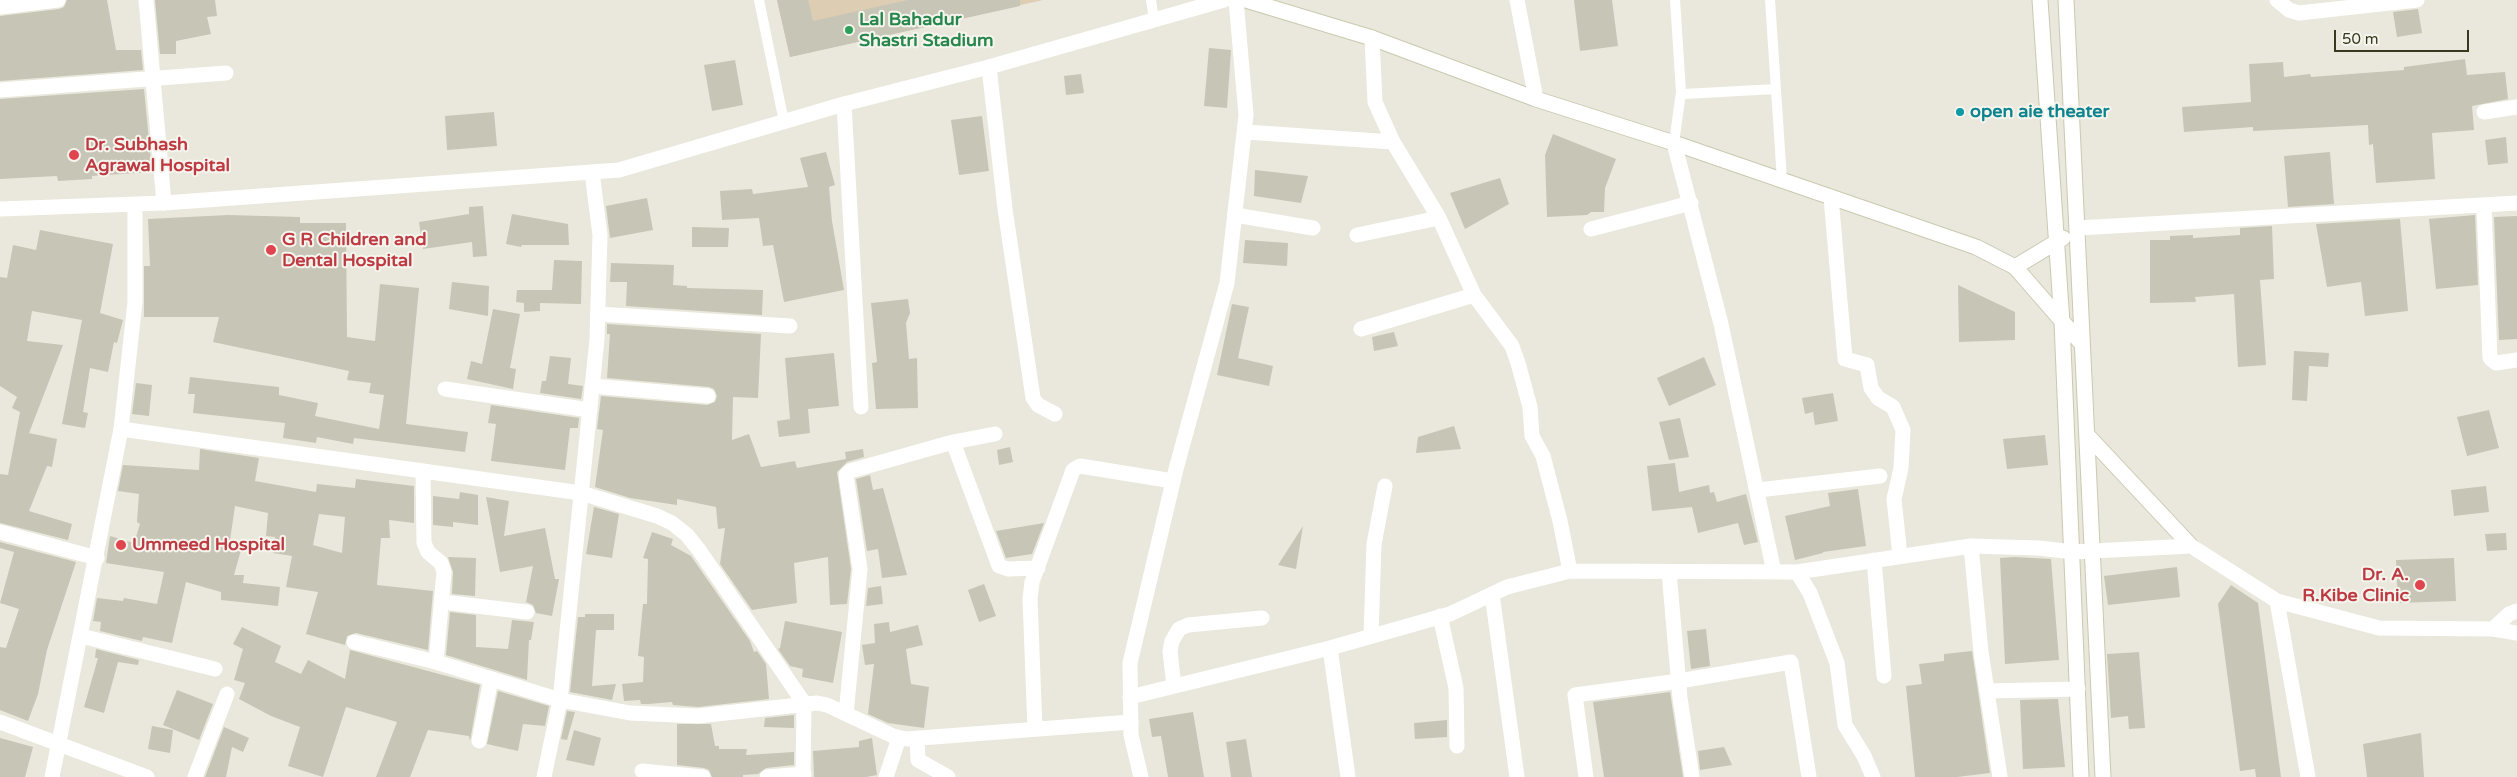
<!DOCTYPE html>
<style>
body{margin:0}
#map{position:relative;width:2517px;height:777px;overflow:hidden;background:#eae8dc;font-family:"Varela Round",sans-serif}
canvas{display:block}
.scale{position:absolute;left:2334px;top:30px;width:135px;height:22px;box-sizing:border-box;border:2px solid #37391e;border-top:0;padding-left:6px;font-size:15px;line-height:18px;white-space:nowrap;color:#37391e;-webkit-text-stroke:4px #f6f5ed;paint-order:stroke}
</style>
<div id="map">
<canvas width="2517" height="777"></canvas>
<div class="scale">50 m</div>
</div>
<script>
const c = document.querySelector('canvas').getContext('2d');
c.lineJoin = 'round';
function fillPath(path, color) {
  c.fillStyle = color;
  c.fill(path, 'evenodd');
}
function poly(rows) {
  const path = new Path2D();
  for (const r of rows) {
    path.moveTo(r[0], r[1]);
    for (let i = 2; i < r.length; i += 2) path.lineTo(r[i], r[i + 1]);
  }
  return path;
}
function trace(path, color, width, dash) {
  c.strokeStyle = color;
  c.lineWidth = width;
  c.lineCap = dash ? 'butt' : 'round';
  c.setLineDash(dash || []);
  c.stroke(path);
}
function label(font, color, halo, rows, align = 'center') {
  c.font = font + ' "Varela Round",sans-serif';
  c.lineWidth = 4;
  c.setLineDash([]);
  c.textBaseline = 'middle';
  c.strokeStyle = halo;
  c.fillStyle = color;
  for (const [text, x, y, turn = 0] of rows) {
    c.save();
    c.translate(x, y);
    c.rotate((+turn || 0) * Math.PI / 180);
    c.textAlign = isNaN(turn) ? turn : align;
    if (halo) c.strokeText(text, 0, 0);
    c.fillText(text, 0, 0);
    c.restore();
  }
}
const green = poly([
 [777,0,1043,0,790,57]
]);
const building = poly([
 [67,0,107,0,116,50,141,50,143,70,0,81,0,16,59,9,64,7],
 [155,0,215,0,217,16,207,17,211,34,176,41,176,54,160,54],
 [777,0,808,0,813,21,908,0,1020,0,1020,6,790,57],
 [1574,0,1612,0,1618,46,1580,51],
 [2418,9,2422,33,2397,37,2393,12],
 [1209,48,1231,50,1227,108,1204,106],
 [2465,59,2467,75,2505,72,2508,99,2472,106,2474,130,2432,133,2435,179,2376,183,2373,144,2369,145,2368,125,2253,131,2253,127,2184,132,2182,107,2251,102,2249,64,2283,62,2284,77,2310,74,2311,77,2404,70,2404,67],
 [735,60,743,105,712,111,704,65],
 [1081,74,1084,93,1066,95,1064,76],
 [144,89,152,172,92,176,92,179,58,181,57,176,0,179,0,99],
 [494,112,497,146,447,150,445,116],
 [982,116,989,171,959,175,951,120],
 [1553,134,1616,159,1605,188,1604,212,1591,212,1587,215,1547,217,1545,155],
 [2506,137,2508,163,2488,165,2485,140],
 [826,152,835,185,829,187,832,221,844,290,784,302,773,245,763,246,759,218,722,220,720,191,752,189,753,194,808,187,800,158],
 [2330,152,2334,204,2288,207,2284,156],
 [1255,170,1308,176,1301,203,1254,196],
 [1500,178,1509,204,1465,229,1450,193],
 [647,198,653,230,610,238,606,206],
 [483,206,487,256,473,257,472,242,423,249,419,222,469,214,469,207],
 [512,214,568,224,569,245,522,245,521,247,506,244],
 [228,215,300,217,300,223,346,223,347,337,375,341,380,284,419,288,406,424,468,432,465,452,354,438,353,444,317,437,316,443,283,438,285,423,193,413,195,394,188,394,190,377,279,387,279,395,318,403,315,416,379,429,384,395,369,393,371,383,347,380,349,371,213,342,219,317,144,317,144,266,150,266,148,219],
 [2475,215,2478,285,2436,289,2429,219],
 [2517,216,2517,339,2499,340,2494,217],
 [2400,219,2408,311,2365,316,2361,282,2327,287,2316,224],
 [2272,226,2274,279,2260,280,2266,365,2238,367,2234,294,2195,297,2196,302,2150,303,2150,240,2170,240,2170,236,2193,235,2193,238,2240,235,2240,228],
 [692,227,729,228,728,247,692,247],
 [40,230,113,244,100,313,123,320,117,343,114,342,108,372,90,368,83,412,88,413,85,428,62,424,82,320,32,311,27,341,63,345,29,433,57,439,52,467,47,466,29,511,72,524,68,540,0,523,0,474,8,475,20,412,12,408,17,397,0,386,0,277,7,278,13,245,36,250],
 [1245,240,1288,243,1287,266,1243,263],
 [554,260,582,261,581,304,540,303,540,311,524,312,524,303,516,302,517,290,552,290],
 [611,263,674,265,673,285,687,286,687,288,763,290,762,315,626,306,627,282,610,282],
 [452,282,489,286,488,316,449,309],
 [1958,285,2015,312,2015,340,1959,342],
 [908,299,910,313,906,323,909,359,917,358,918,408,876,409,872,363,877,362,871,303],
 [1232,304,1249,307,1238,358,1273,366,1269,386,1217,375],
 [493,309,520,314,510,368,516,369,513,389,467,379,471,361,482,364],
 [607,324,761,334,758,398,733,397,732,440,749,434,761,467,795,461,797,468,846,459,845,452,863,449,864,457,847,462,837,472,851,569,847,604,830,605,828,557,794,563,797,603,752,610,720,564,725,528,718,529,716,507,677,499,677,505,630,498,595,487,603,430,597,429,601,396,707,405,715,402,717,396,714,389,709,387,607,378,610,334,607,334],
 [1394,332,1398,346,1374,351,1372,337],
 [2294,351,2329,353,2328,367,2309,366,2307,401,2292,400],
 [834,353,839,406,808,409,810,433,779,437,777,421,790,419,785,358],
 [550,356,571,358,568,384,583,386,581,399,540,393,542,381,546,381],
 [1704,357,1716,385,1669,406,1657,378],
 [136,383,152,385,149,416,132,414],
 [1833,393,1838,421,1815,425,1813,412,1805,414,1802,398],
 [491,405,579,418,578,428,570,428,565,470,491,461,496,424,488,423],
 [2489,410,2499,448,2467,456,2457,417],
 [1680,418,1689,457,1669,460,1659,422],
 [1454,426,1461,449,1416,453,1418,437],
 [2045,435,2048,465,2007,469,2003,439],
 [1010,447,1013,462,999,465,997,450],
 [200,449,259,458,255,481,316,492,317,484,355,488,356,479,414,486,414,523,389,520,390,538,381,538,377,585,433,591,428,650,356,633,347,636,345,645,306,634,318,592,286,587,292,556,273,553,275,537,266,536,268,513,235,506,229,547,241,550,234,575,244,575,243,583,280,587,278,606,221,600,221,592,186,582,172,643,143,637,142,641,100,631,101,622,93,621,97,598,123,601,124,598,157,604,164,572,106,563,110,536,134,543,140,524,137,522,139,494,118,491,123,465,199,470],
 [319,514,345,517,342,553,313,545],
 [1675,463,1679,492,1709,485,1710,493,1714,492,1717,502,1746,494,1758,542,1744,545,1738,523,1698,533,1692,507,1652,511,1647,466],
 [870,475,873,490,883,488,907,575,882,578,878,549,867,551,856,479],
 [2486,486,2489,512,2454,516,2451,490],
 [1858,489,1866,546,1823,552,1823,553,1795,560,1785,516,1830,506,1828,493],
 [460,492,478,495,478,525,453,522,453,527,433,525,433,496,459,499],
 [486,497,509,501,504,536,545,528,555,579,559,579,552,616,536,613,533,605,526,602,533,566,500,572],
 [594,507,619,514,612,558,586,554],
 [1044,523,1032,554,1006,558,996,531],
 [1303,526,1296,569,1278,565],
 [652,532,673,539,671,545,691,556,750,641,754,652,757,651,766,664,769,699,698,707,673,705,672,702,648,704,641,704,640,700,624,701,622,684,643,682,644,657,638,656,643,604,647,604,648,559,643,558],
 [2506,533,2507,550,2487,551,2485,534],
 [0,542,76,562,47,650,38,694,28,721,0,710,0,647,6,648,19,609,0,603,14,552,0,548],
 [448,557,476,558,475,596,452,594,453,572],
 [2014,557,2051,559,2059,660,2005,664,2000,558],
 [2454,558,2456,601,2398,603,2396,560],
 [2177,567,2180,597,2108,605,2104,576],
 [984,584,996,616,979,622,968,590],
 [2231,585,2258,603,2281,777,2256,777,2255,769,2240,771,2218,604],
 [881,586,883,604,866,606,868,588],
 [450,612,476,615,476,647,508,649,512,620,534,622,531,640,529,640,527,680,446,655],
 [585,614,614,614,614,630,596,630,592,686,616,684,612,700,570,692,578,617,585,617],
 [785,621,842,632,833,683,802,677,803,669,790,666,778,649,780,648],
 [889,622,890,632,918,625,923,645,906,649,911,684,929,687,924,728,888,723,868,714,874,664,865,665,862,645,875,643,874,624],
 [242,627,281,646,275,662,301,674,308,660,345,679,350,650,480,685,470,741,469,736,428,730,410,777,376,777,397,722,346,707,323,777,288,766,300,727,271,716,239,699,245,683,234,680,243,649,233,644],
 [1706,629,1710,666,1691,669,1687,631],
 [96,649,139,660,138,665,118,662,104,713,84,707,98,658,95,658],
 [1972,651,1990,773,1957,777,1915,777,1906,686,1922,684,1919,664,1944,661,1944,654],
 [2139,652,2145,728,2129,729,2128,716,2111,718,2107,654],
 [177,690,213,704,199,740,163,725],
 [498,691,549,706,545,726,523,724,518,751,487,744],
 [1670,692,1683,777,1604,777,1593,702],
 [2058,699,2065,767,2023,769,2020,700],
 [567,711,575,712,567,740,561,739],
 [1193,712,1204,777,1168,777,1161,736,1152,737,1149,719],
 [794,715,794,728,764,727,765,718],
 [1447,720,1447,737,1415,739,1414,723],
 [677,724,711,724,715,746,719,746,719,749,747,749,746,755,794,752,794,765,766,768,758,774,743,775,743,777,712,777,709,770,704,768,677,765],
 [152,726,173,730,170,753,148,749],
 [224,727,249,738,243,752,232,747,226,777,205,777],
 [574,730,601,738,594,766,566,760],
 [2421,733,2424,777,2367,777,2363,744],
 [0,738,33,747,25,777,0,777],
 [872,738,877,775,866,777,814,777,813,751,859,747,859,741],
 [1246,739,1252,777,1231,777,1226,742],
 [1724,747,1732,765,1700,770,1698,751]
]);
const service = poly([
 [759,0,784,122],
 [1151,0,1154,20],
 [1675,0,1681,92,1684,94,1776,89],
 [1770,0,1782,180],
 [1674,143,1681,92]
]);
const minor = poly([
 [146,0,164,203],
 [1517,0,1536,99],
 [2277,0,2289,10,2299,13,2417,0],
 [0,7,58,0],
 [1372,38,1375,102,1393,142,1439,218,1474,295,1512,346,1518,363,1530,407,1532,436,1543,456,1560,521,1570,571],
 [989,67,1005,209,1033,398,1038,405,1055,414],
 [0,90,226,73],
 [844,104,861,407],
 [2484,112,2517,107],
 [1245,132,1393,142],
 [1674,143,1721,324,1774,572],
 [1831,197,1845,359,1867,365,1871,388,1878,398,1893,407,1903,430,1901,468,1894,499,1900,556],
 [2484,206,2490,358,2496,363,2517,360],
 [1235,215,1313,228],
 [2078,228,2517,203],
 [1591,229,1691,203],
 [1357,235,1439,218],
 [598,314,790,326],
 [1361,329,1474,295],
 [592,386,708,396],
 [445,389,590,410],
 [121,429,581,493,657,516,672,523,687,535,699,550,804,703,803,777],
 [953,442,999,566,1008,569,1038,568],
 [423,471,424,543,428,552,441,563,444,572,436,662],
 [1758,490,1880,476],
 [0,532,97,558],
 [1971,546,1981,652,2000,777],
 [1874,560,1884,676],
 [1669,572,1680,698,1692,777],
 [1797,572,1810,593,1837,663,1845,725,1864,756,1873,777],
 [1492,594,1517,777],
 [443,602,527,612],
 [1440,616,1456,688,1457,746],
 [81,636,215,669],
 [1371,636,1374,544,1385,486],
 [354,642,436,662,560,700,630,713,698,716,817,703,827,705,893,736,907,739,1131,722],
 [1174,686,1170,651,1172,641,1179,629,1188,625,1262,618],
 [1987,691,2078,689],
 [1130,697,1330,648],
 [846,714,860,569,846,475,850,471,953,442,995,434],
 [1035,729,1030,599,1032,582,1073,470,1080,466,1173,481],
 [917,738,918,760,948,777],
 [479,741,491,679],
 [642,771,703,777],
 [195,777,227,694],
 [767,777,804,774],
 [886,777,899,738],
 [1348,777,1330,648,1450,614,1507,587,1570,571,1797,572,1971,546,2039,548,2073,552],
 [1586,777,1575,695,1679,681,1791,662,1809,777]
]);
const tertiary = poly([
 [0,209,164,203,619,170,844,104,989,67,1224,0],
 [2073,552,2191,546,2277,601,2308,777],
 [2277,601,2379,628,2493,629,2517,633],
 [2493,629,2509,614,2517,611],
 [0,722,147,777],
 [52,777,121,429,135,302,135,205],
 [544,777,560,700,597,339,600,235,592,172],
 [1141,777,1131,735,1130,663,1176,469,1227,283,1246,115,1236,0]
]);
const secondary = poly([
 [1246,0,1372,38,1536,99,1674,143,1976,247,2015,267,2082,344],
 [2040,0,2062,322,2081,777],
 [2066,0,2103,777],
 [2015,267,2063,238],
 [2088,436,2191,546]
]);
const markers = [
 [849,30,5,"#2e9e5b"],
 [1960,112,5,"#0f9aa8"],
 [74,155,6,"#e0444e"],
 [271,250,6,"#e0444e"],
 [121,545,6,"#e0444e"],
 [2420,585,6,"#e0444e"]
];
const leisureNames = [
 ["Lal Bahadur",859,20],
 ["Shastri Stadium",859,41]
];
const cultureNames = [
 ["open aie theater",1970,112]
];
const healthNames = [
 ["Dr. Subhash",85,145],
 ["Agrawal Hospital",85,166],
 ["G R Children and",282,240],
 ["Dental Hospital",282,261],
 ["Ummeed Hospital",132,545],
 ["Dr. A.",2409,575,"right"],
 ["R.Kibe Clinic",2409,596,"right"]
];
fillPath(green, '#ddcdb3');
fillPath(building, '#c7c5b5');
trace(secondary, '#cac9af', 17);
trace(service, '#fff', 10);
trace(minor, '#fff', 15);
trace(tertiary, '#fff', 15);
trace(secondary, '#fff', 15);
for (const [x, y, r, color] of markers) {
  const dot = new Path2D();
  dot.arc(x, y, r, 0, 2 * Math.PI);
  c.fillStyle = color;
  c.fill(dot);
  trace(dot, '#f6f5ed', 2);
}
label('bold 18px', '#27864d', '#f6f5ed', leisureNames, 'left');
label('bold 18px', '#0d838f', '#f6f5ed', cultureNames, 'left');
label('bold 18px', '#be3a42', '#f6f5ed', healthNames, 'left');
</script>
